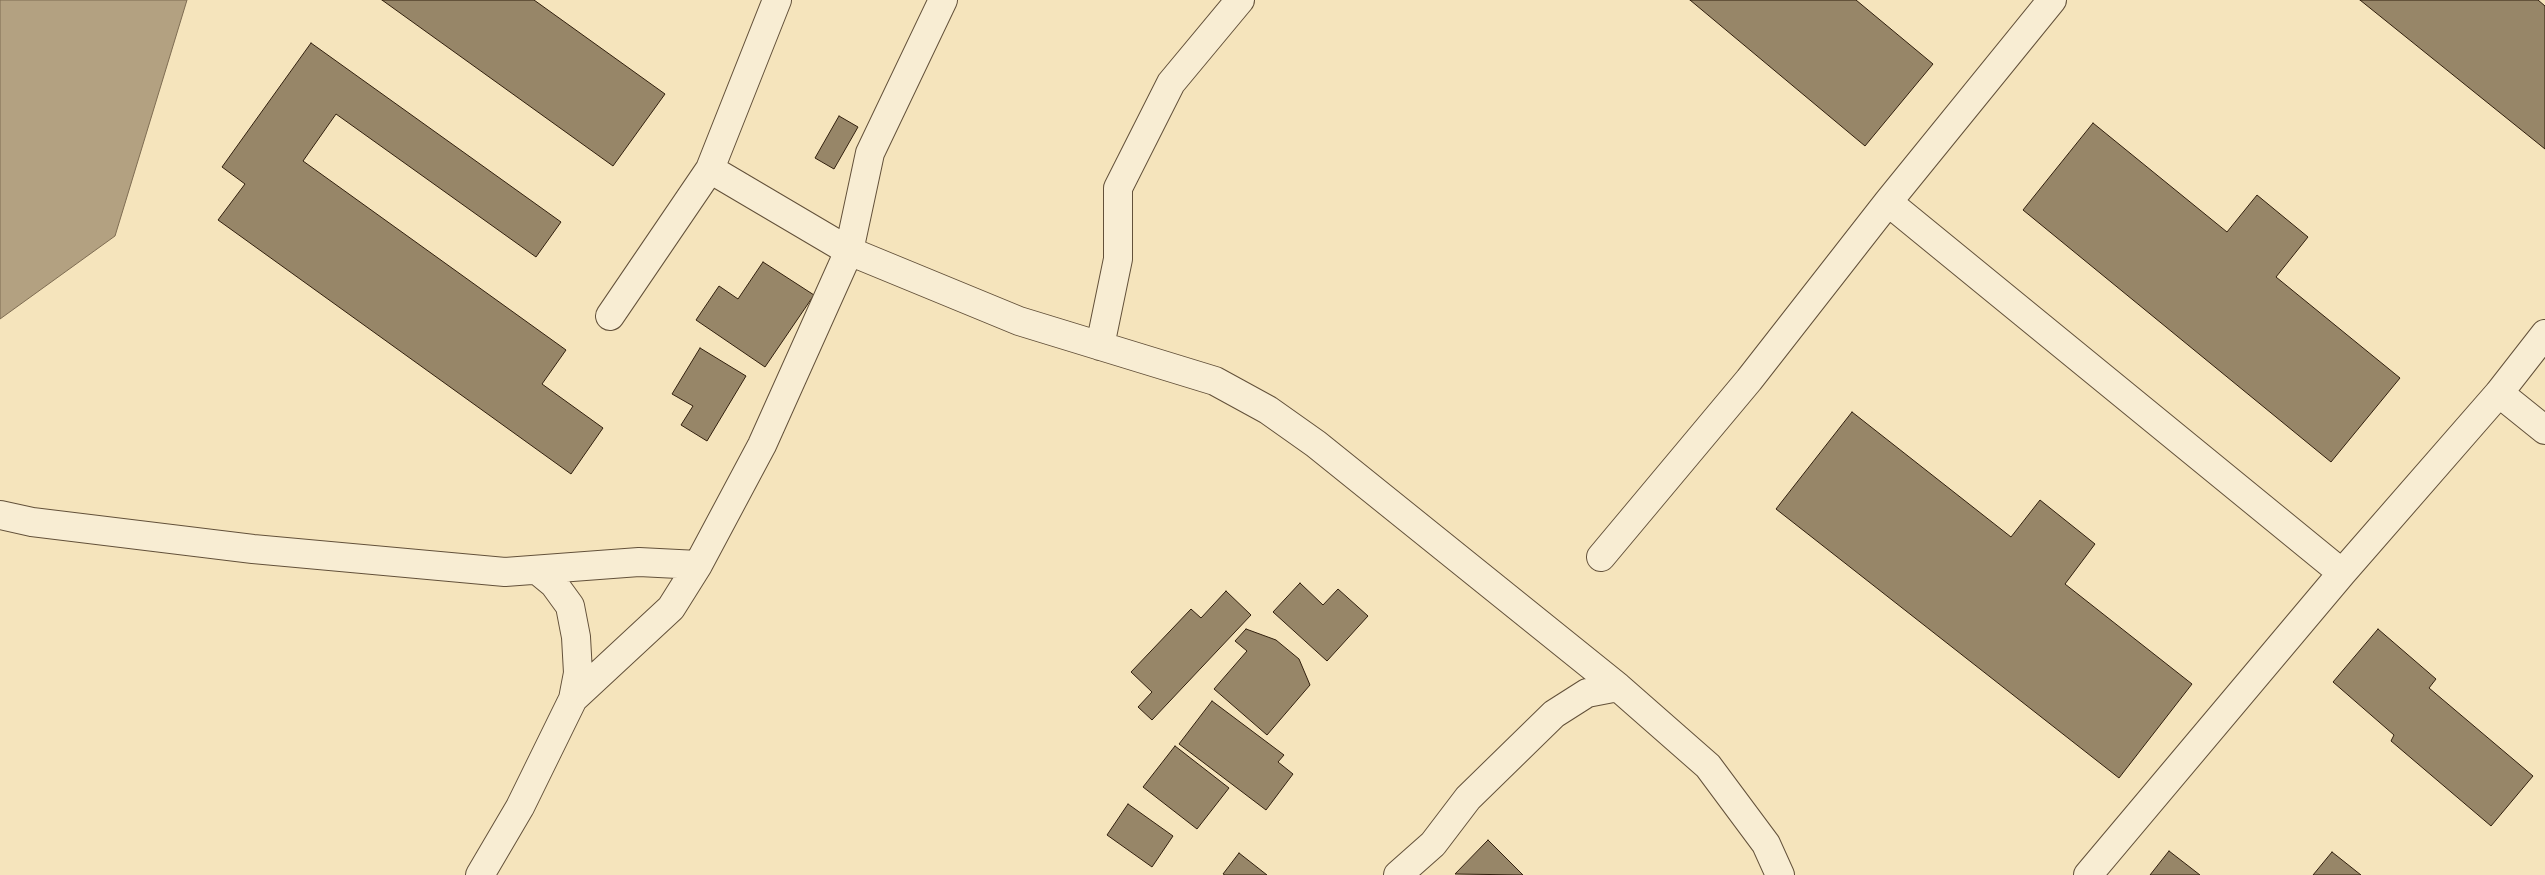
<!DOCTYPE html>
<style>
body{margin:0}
canvas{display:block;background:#f5e4bc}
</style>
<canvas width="2545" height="875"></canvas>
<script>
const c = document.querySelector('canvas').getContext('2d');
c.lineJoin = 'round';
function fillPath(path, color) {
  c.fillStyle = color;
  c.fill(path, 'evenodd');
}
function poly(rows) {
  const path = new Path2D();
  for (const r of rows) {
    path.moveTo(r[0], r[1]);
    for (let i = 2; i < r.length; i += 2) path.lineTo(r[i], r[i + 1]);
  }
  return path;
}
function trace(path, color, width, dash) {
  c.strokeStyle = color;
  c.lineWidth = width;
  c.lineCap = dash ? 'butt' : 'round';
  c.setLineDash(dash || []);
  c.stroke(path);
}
const water = poly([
 [0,0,187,0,115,236,0,319,0,0]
]);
const building = poly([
 [382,0,534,0,665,94,613,166,382,0],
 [1690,0,1856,0,1933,64,1865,146,1690,0],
 [2360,0,2538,0,2545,6,2545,149,2360,0],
 [311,43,561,222,536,257,336,114,303,161,566,350,542,384,603,428,571,474,218,220,245,184,222,167,311,43],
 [839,116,858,127,834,169,815,158,839,116],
 [2093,123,2227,232,2257,195,2308,237,2276,277,2400,378,2331,462,2023,210,2093,123],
 [763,262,814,295,765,367,696,320,719,286,738,299,763,262],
 [700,348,746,376,707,441,681,425,693,406,672,394,700,348],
 [1852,412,2011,537,2040,500,2095,544,2065,584,2192,684,2119,778,1776,509,1852,412],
 [1300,583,1323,605,1338,589,1368,616,1327,661,1273,612,1300,583],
 [1226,591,1251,615,1152,720,1138,707,1152,692,1131,672,1191,609,1201,618,1226,591],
 [1246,629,1276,640,1299,659,1310,685,1267,735,1214,689,1247,651,1235,641,1246,629],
 [2378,629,2436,679,2429,688,2533,776,2491,826,2391,741,2394,735,2333,682,2378,629],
 [1212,701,1284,755,1278,762,1293,774,1266,810,1179,744,1212,701],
 [1175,746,1229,788,1197,829,1143,787,1175,746],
 [1128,804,1173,836,1152,867,1107,835,1128,804],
 [1488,840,1523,875,1455,874,1488,840],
 [2169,851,2200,875,2150,875,2169,851],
 [2332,852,2361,875,2313,875,2332,852],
 [1239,853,1267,875,1225,875,1223,874,1239,853]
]);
const minor = poly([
 [710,169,849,251,1019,321,1215,381,1268,410,1316,444,1618,687,1708,766,1766,844,1780,875],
 [1888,202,2342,573],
 [610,316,710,169,777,0],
 [1100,346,1118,259,1118,188,1171,83,1240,0],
 [2499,393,2545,430],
 [0,515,32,522,253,549,505,572,639,562,698,565],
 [1601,557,1749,380,1888,202,2052,0],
 [573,699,671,608,698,565,762,445,849,251,870,153,943,0],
 [480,875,520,807,573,699,578,673,576,637,570,606,554,584,537,570],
 [1398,875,1433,844,1468,798,1554,714,1587,693,1618,687],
 [2088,875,2342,573,2499,393,2545,334]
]);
fillPath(water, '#b3a181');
trace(water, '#7f6d53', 1);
fillPath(building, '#978668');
trace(building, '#32200e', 1);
trace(minor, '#63513a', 30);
trace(minor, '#f8edd3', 28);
</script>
